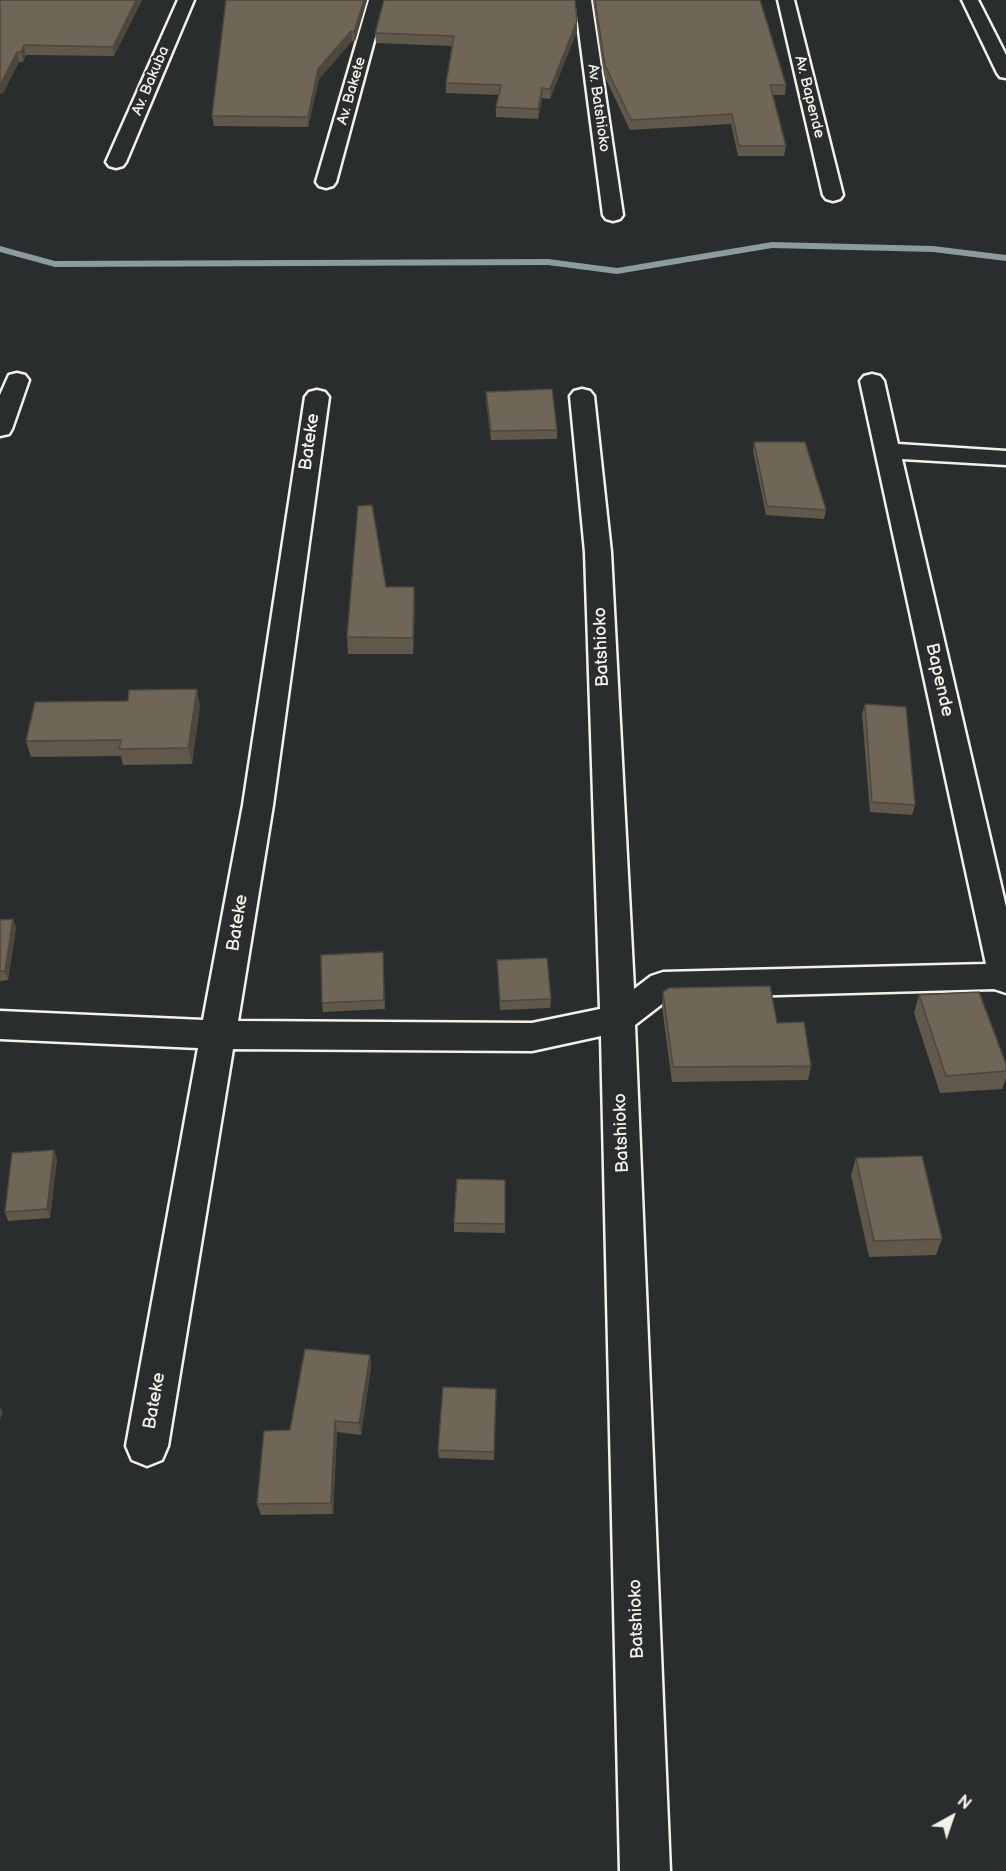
<!DOCTYPE html>
<style>
body{margin:0}
#map{position:relative;width:1006px;height:1871px;overflow:hidden;background:#2a2d2e;font-family:"Balsamiq Sans",sans-serif}
canvas{display:block}
.north{position:absolute;left:922px;top:1787px;width:60px;height:60px;-webkit-text-stroke:4px #2a2d2e;paint-order:stroke;rotate:40deg;font-size:16px;font-weight:700;line-height:24px;text-align:center;color:#f4f1e8}
.north::after{content:'';display:block;margin:auto;width:21px;height:27px;background:#f4f1e8;clip-path:polygon(50% 0,100% 100%,50% 72%,0 100%)}
</style>
<div id="map">
<canvas width="1006" height="1871"></canvas>
<div class="north">N</div>
</div>
<script>
const c = document.querySelector('canvas').getContext('2d');
c.lineJoin = 'round';
function poly(rows) {
  const path = new Path2D();
  for (const r of rows) {
    path.moveTo(r[0], r[1]);
    for (let i = 2; i < r.length; i += 2) path.lineTo(r[i], r[i + 1]);
  }
  return path;
}
function fillPath(path, color) {
  c.fillStyle = color;
  c.fill(path, 'evenodd');
}
function trace(path, color, width, dash) {
  c.strokeStyle = color;
  c.lineWidth = width;
  c.lineCap = dash ? 'butt' : 'round';
  c.setLineDash(dash || []);
  c.stroke(path);
}
function label(font, color, halo, rows, align = 'center') {
  c.font = font + ' "Balsamiq Sans",sans-serif';
  c.lineWidth = 4.5;
  c.setLineDash([]);
  c.textBaseline = 'middle';
  c.strokeStyle = halo;
  c.fillStyle = color;
  for (const [text, x, y, turn = 0] of rows) {
    c.save();
    c.translate(x, y);
    c.rotate((+turn || 0) * Math.PI / 180);
    c.textAlign = isNaN(turn) ? turn : align;
    if (halo) c.strokeText(text, 0, 0);
    c.fillText(text, 0, 0);
    c.restore();
  }
}
const stream = poly([
 [772,242,933,246,1006,255,1006,261,933,252,772,248,617,274,548,265,55,267,0,252,0,246,55,261,548,259,617,268,772,242]
]);
const minor = poly([
 [178,0,194,0,126,162,123,166,116,168,109,166,106,162,178,0],
 [369,0,385,0,336,182,333,186,326,188,319,186,316,182,369,0],
 [575,0,591,0,623,215,620,219,613,221,606,219,603,215,575,0],
 [778,0,794,0,843,195,840,199,833,201,826,199,823,195,778,0],
 [962,0,978,0,1006,55,1006,78,1000,77,997,73,962,0],
 [17,373,25,375,29,380,12,429,9,434,0,436,0,395,9,375,17,373],
 [872,374,880,376,884,381,898,444,1006,451,1006,465,902,459,1006,907,1006,993,994,989,670,998,635,1025,670,1871,620,1871,601,1036,532,1051,233,1049,168,1446,162,1460,147,1466,132,1460,126,1446,198,1048,0,1039,0,1011,203,1020,243,805,305,397,309,392,317,390,325,392,329,397,273,805,238,1021,532,1023,600,1009,585,552,570,396,574,391,582,389,590,391,594,396,611,552,634,989,651,976,663,972,986,964,860,381,864,376,872,374]
]);
const wall = poly([
 [0,0,142,0,114,56,26,55,23,62,19,62,3,93],
 [226,0,367,0,355,41,352,41,319,79,308,127,214,126,212,116],
 [593,0,760,0,786,85,785,95,772,95,786,146,784,156,738,156,731,124,630,130,604,75],
 [577,31,550,99,542,98,538,119,496,117,496,107,499,95,446,93,446,83,452,46,376,43,375,33],
 [486,392,557,430,557,439,491,440,486,401],
 [754,442,826,510,824,519,766,515,753,451],
 [386,587,415,603,413,654,348,654,347,637],
 [865,704,915,805,912,815,870,812,862,714],
 [200,705,192,764,123,765,121,756,31,757,26,741],
 [13,919,16,928,8,980,0,981,0,920],
 [497,960,551,999,550,1008,500,1010],
 [383,961,385,1009,323,1012,322,1003],
 [663,992,811,1066,808,1080,672,1082,662,1007],
 [919,995,1006,1064,1006,1078,1002,1089,940,1093,914,1013],
 [54,1150,57,1159,50,1218,8,1221,5,1212],
 [856,1158,942,1239,936,1255,869,1257,851,1175],
 [505,1180,505,1233,454,1232,454,1223],
 [370,1355,371,1367,361,1435,337,1432,333,1514,261,1515,257,1504,290,1430],
 [496,1397,494,1460,439,1458,438,1450]
]);
const shadedWall = poly([
 [136,0,142,0,114,56,113,47],
 [364,0,367,0,355,41,354,32],
 [577,21,577,31,550,99,550,89],
 [351,31,352,41,319,79,308,127,308,117,318,69],
 [24,45,26,55,23,62,21,52],
 [17,52,19,62,3,93,0,94,0,83],
 [542,88,542,98,538,119,538,109],
 [414,587,415,603,413,654,413,638],
 [197,689,200,705,192,764,188,748],
 [13,919,16,928,8,980,5,971],
 [54,1150,57,1159,50,1218,47,1209],
 [370,1355,371,1367,361,1435,359,1423],
 [0,1407,3,1412,0,1421],
 [335,1421,337,1432,333,1514,331,1503]
]);
const building = poly([
 [0,0,136,0,113,47,24,45,21,52,17,52,1,83,0,83,0,0],
 [226,0,364,0,354,32,351,31,318,69,308,117,212,116,226,0],
 [384,0,575,0,577,21,550,89,542,88,538,109,496,107,501,85,446,83,454,36,375,33,384,0],
 [595,0,760,0,786,85,770,85,786,146,739,146,732,114,631,120,605,65,595,0],
 [552,389,557,430,491,431,486,392,552,389],
 [754,442,805,442,826,510,767,506,754,442],
 [372,505,386,587,414,587,413,638,347,637,358,506,372,505],
 [197,689,188,748,119,749,121,740,26,741,35,702,128,701,129,690,197,689],
 [865,704,906,707,915,805,872,802,865,704],
 [13,919,5,971,0,971,0,920,13,919],
 [383,952,384,1000,322,1003,321,955,383,952],
 [547,958,551,999,500,1001,497,960,547,958],
 [770,986,777,1023,804,1022,811,1066,673,1067,663,992,669,988,770,986],
 [979,992,1006,1064,1006,1071,946,1076,919,995,979,992],
 [54,1150,47,1209,5,1212,12,1153,54,1150],
 [922,1156,942,1239,874,1241,856,1158,922,1156],
 [457,1179,505,1180,505,1224,454,1223,457,1179],
 [305,1349,370,1355,359,1423,335,1421,331,1503,257,1504,264,1431,290,1430,305,1349],
 [443,1387,496,1389,494,1452,438,1450,443,1387]
]);
const farStreetnames = [
 ["Av. Bakuba",151,81,-67],
 ["Av. Bakete",352,91,-74],
 ["Av. Bapende",809,97,76],
 ["Av. Batshioko",598,108,82]
];
const streetNames = [
 ["Bateke",310,442,-82],
 ["Batshioko",602,647,-92],
 ["Bapende",939,680,77],
 ["Bateke",238,923,-81],
 ["Batshioko",622,1133,-92],
 ["Bateke",155,1401,-80],
 ["Batshioko",637,1619,-92]
];
fillPath(stream, '#8d9b9e');
trace(minor, '#f4f1e8', 5);
fillPath(minor, '#2a2d2e');
fillPath(wall, '#60584b');
fillPath(shadedWall, '#4e473d');
fillPath(building, '#706657');
trace(building, '#4e473d', 1.5);
label('15px', '#f4f1e8', '#2a2d2e', farStreetnames);
label('18px', '#f4f1e8', '#2a2d2e', streetNames);
</script>
